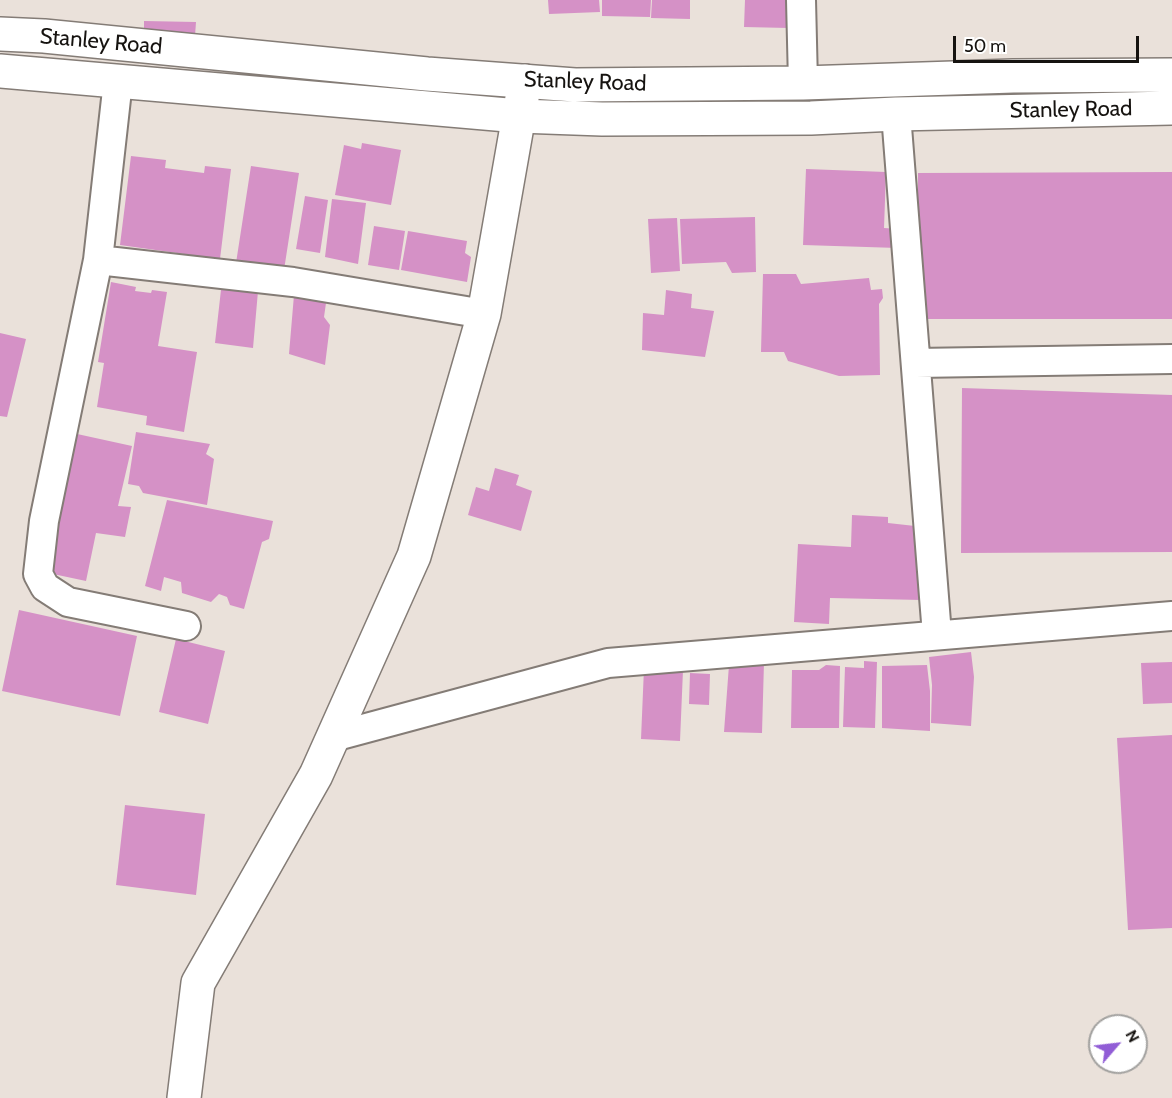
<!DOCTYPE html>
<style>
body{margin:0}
#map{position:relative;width:1172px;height:1098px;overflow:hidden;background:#eae1da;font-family:Cabin,sans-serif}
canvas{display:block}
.north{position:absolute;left:1088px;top:1014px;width:60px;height:60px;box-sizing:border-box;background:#fff;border:2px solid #a2a19f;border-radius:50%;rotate:62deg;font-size:16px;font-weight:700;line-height:24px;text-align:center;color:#161310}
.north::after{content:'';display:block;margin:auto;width:21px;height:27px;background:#915dd6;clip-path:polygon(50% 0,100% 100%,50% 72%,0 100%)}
.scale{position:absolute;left:953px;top:36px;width:186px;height:27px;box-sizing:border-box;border:3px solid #161310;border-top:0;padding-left:8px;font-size:18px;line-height:21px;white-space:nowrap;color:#161310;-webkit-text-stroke:4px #fff;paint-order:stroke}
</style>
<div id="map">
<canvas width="1172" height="1098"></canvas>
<div class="north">N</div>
<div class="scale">50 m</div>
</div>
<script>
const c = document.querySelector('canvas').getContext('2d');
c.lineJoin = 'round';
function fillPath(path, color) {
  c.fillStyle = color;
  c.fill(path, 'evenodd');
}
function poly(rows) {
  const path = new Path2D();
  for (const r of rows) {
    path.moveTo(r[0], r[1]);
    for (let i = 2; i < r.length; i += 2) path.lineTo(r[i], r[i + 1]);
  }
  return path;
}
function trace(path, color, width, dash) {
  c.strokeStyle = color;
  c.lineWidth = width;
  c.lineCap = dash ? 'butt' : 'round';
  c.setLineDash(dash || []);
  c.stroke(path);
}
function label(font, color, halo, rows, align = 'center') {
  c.font = font + ' Cabin,sans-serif';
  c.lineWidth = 4.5;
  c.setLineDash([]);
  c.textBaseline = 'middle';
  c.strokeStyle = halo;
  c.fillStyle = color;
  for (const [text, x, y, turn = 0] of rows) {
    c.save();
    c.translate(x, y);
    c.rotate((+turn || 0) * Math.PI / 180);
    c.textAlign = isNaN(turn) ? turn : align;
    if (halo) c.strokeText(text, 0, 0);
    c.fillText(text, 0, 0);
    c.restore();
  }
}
const building = poly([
 [548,0,599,0,600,12,549,14],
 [602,0,651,0,650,17,602,16],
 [652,0,690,0,690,19,651,18],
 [745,0,788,0,789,28,744,27],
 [144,21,196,22,195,36,144,35],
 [362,143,401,150,391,205,335,195,344,145,361,149],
 [131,156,166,160,165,168,204,173,205,166,231,169,220,259,120,245],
 [251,166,299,173,284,270,236,263],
 [806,169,886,172,884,228,899,229,898,248,803,245],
 [1172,172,1172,319,918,319,918,173],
 [305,196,328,200,320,253,296,249],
 [332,199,366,203,358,264,325,257],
 [755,217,756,272,732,273,726,262,682,264,680,219],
 [677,218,680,271,651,273,648,219],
 [374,226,405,231,399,270,368,265],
 [408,231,467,241,465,253,471,257,467,282,401,270],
 [763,274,796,274,801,284,869,278,871,290,882,289,883,298,879,304,880,375,839,376,788,361,784,352,761,352],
 [222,281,258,291,253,348,215,343],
 [111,282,136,287,135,291,151,293,152,290,167,292,158,346,197,352,184,432,146,425,147,416,97,407,104,363,98,362],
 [666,290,692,294,691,308,714,311,705,357,642,350,643,313,664,315],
 [294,295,327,296,324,317,330,325,325,365,289,354],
 [0,333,26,339,7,417,0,416],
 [962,388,1172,395,1172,552,961,553],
 [68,432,132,446,118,506,131,507,125,537,96,533,86,581,39,571],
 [136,432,210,444,206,454,214,459,207,505,143,493,139,486,128,484],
 [495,468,519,475,516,485,532,491,521,531,468,515,476,487,489,491],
 [167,500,273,521,269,539,262,542,244,609,230,605,227,597,219,594,211,602,182,593,181,582,164,577,161,591,145,586],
 [852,515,888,517,888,523,915,526,922,600,830,598,829,624,794,622,798,544,851,547],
 [19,610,137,636,120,716,2,691],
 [176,639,225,651,208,724,159,712],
 [971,652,974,677,971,726,931,723,932,685,929,657],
 [864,661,877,662,875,728,843,727,845,667,864,668],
 [764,662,762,733,724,732,729,665],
 [1172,662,1172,703,1143,704,1141,663],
 [826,665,840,666,839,728,791,728,792,670,819,670],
 [927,665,930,691,930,731,882,728,882,666],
 [644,668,683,670,680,741,641,739],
 [690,673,710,674,709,705,689,704],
 [1172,735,1172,928,1128,930,1117,738],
 [125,805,205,814,196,895,116,885]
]);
const minor = poly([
 [801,0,803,83],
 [118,81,98,260,44,521,38,574,45,587,68,602,186,626],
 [896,114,937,635],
 [98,260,293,282,484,314],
 [916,363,1172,359],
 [333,737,608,663,1172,616]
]);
const tertiary = poly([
 [184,1098,198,983,316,775,414,556,484,314,525,81]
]);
const primary = poly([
 [0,34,44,36,427,74,575,85,803,83,1013,76,1172,75],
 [0,71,519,116,602,119,811,118,896,114,1172,108]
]);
const streetNames = [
 ["Stanley Road",101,42,5],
 ["Stanley Road",585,82,2],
 ["Stanley Road",1071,110,-1]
];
fillPath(building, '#d591c6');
trace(minor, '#847c76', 32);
trace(tertiary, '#847c76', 36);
trace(primary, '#847c76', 36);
trace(minor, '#fff', 28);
trace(tertiary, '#fff', 33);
trace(primary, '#fff', 33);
label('22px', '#161310', '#fff', streetNames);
</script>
